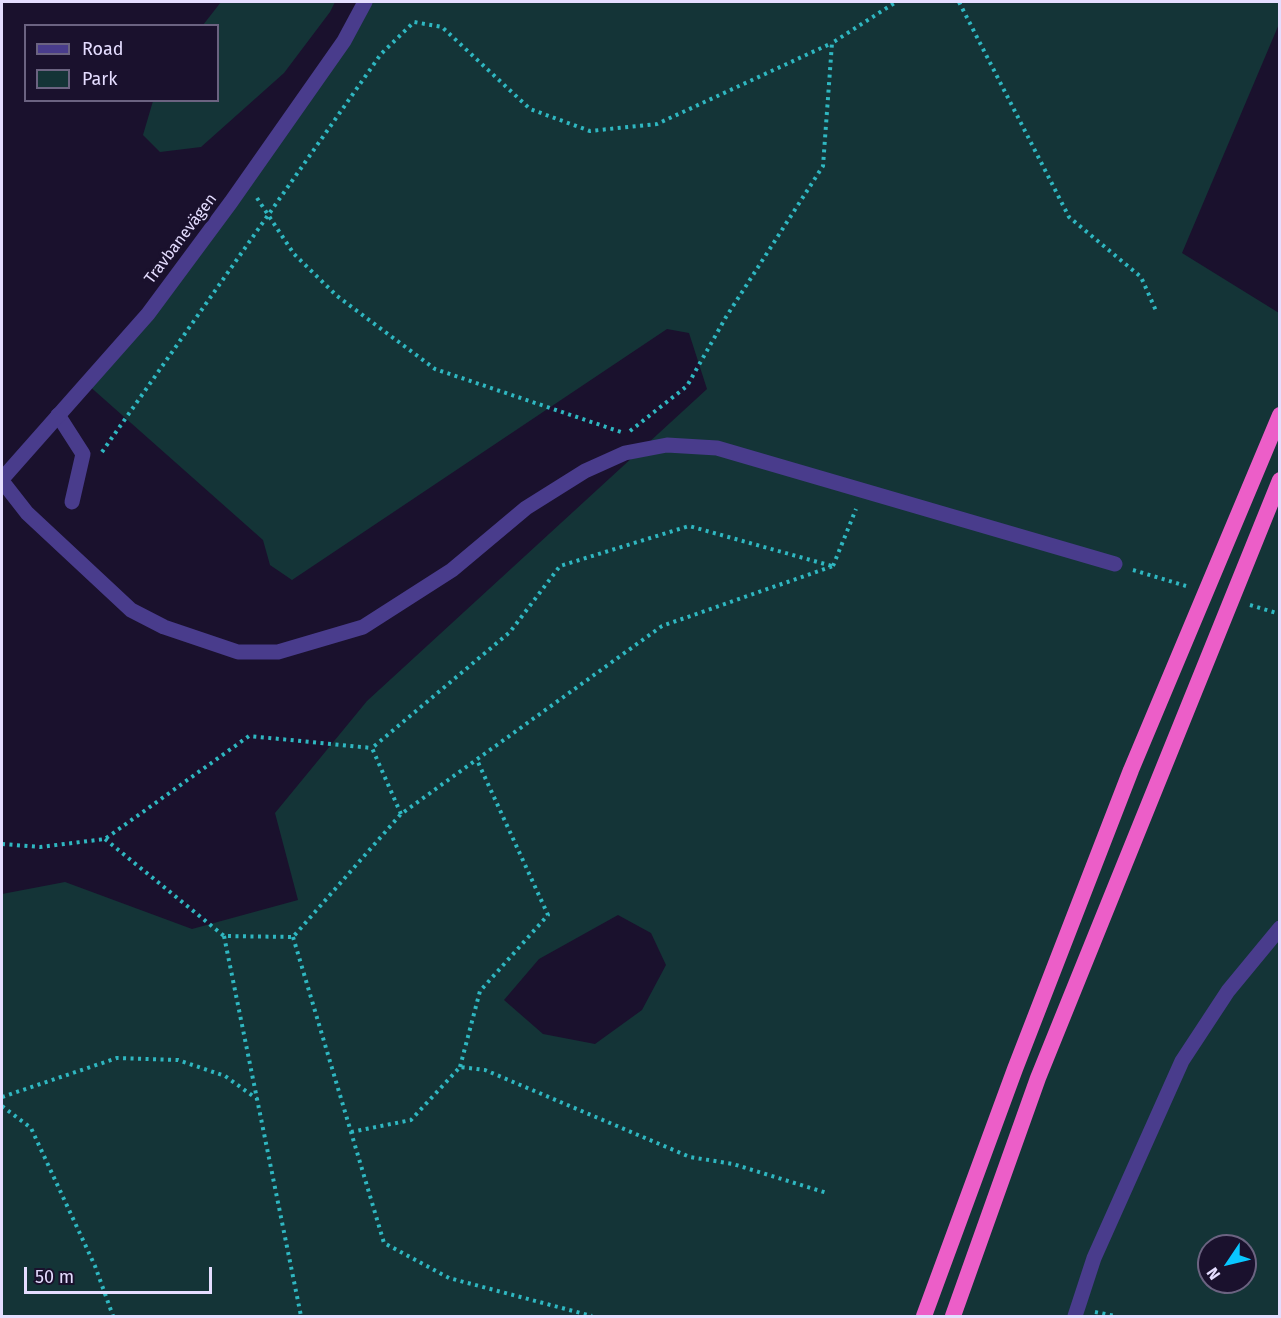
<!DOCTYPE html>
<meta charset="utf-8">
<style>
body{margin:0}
#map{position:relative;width:1281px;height:1318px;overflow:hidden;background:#1a112d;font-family:"Fira Sans",sans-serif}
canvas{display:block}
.frame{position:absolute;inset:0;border:3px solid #e5ddff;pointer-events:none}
.legend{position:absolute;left:24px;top:24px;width:195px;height:78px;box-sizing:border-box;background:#1a112d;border:2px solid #6b6381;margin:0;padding:8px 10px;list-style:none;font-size:18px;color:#e5ddff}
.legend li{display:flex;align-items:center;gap:12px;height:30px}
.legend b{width:30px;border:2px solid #6b6381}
.north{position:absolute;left:1197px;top:1234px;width:60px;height:60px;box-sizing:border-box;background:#1a112d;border:2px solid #6b6381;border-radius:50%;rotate:235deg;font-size:16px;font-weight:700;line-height:24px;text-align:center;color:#e5ddff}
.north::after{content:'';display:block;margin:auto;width:21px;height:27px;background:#09c7ff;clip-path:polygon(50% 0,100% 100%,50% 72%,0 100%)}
.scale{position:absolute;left:24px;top:1267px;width:188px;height:27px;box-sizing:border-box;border:3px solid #e5ddff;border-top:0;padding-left:8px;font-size:18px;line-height:21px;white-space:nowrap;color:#e5ddff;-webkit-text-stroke:4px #1a112d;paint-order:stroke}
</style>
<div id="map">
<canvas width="1281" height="1318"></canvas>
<div class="frame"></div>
<ul class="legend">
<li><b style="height:8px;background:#493c8c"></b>Road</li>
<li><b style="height:16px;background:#143437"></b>Park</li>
</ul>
<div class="north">N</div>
<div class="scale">50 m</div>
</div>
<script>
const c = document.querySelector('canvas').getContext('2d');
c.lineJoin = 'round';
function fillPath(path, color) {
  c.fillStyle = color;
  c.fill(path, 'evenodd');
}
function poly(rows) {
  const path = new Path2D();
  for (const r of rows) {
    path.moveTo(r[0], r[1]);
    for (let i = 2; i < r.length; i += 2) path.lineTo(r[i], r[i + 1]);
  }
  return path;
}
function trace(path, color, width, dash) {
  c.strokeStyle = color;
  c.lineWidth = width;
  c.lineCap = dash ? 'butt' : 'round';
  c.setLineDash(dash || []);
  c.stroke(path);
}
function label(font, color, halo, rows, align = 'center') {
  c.font = font + ' "Fira Sans",sans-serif';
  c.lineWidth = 6;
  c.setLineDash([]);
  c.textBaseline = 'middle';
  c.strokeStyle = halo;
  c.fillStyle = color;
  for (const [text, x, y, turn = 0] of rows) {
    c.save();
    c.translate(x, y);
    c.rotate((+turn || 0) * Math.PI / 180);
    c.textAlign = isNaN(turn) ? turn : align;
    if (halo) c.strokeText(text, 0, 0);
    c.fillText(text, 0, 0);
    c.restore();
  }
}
const green = poly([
 [221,2,335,2,330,12,284,73,201,147,160,152,143,135,153,101,218,100,218,26,203,25],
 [365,2,1279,2,1279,24,1182,253,1279,313,1279,1316,2,1316,2,894,65,882,192,929,298,900,275,813,367,701,707,389,689,333,667,329,292,580,270,565,263,540,87,384,148,314],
 [618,915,651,933,666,965,642,1010,595,1044,543,1034,504,1000,539,959],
 [1209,1246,1245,1246,1245,1282,1209,1282]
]);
const path = poly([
 [959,2,1069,217,1141,277,1157,313],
 [257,198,294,254,337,296,435,369,621,432],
 [630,431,687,386,726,317,823,166,832,43,896,2],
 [102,452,381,54,414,22,442,27,530,109,590,131,657,124,832,43],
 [833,566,856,509],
 [1133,570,1186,586],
 [1250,605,1280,614],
 [401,814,372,748,510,632,560,566,689,526,832,566],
 [105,839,224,936,293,937,401,814,662,626,833,566],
 [2,844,40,847,105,839,249,736,372,748],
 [224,936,301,1316],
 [293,937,384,1243,449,1278,592,1316],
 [460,1067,480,991,548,915,477,760],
 [2,1097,117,1058,178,1060,225,1076,257,1099],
 [2,1106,31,1128,95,1266,113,1316],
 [351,1132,411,1120,460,1067,485,1070,690,1157,733,1164,827,1193],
 [1095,1312,1115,1316]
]);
const service = poly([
 [58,415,83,454,72,502]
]);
const minor = poly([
 [2,479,148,314,231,202,344,41,365,2],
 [2,481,27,513,131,610,164,627,238,652,278,652,363,627,452,570,526,508,585,471,625,453,667,445,717,448,1115,564],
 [1075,1316,1094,1258,1182,1061,1228,991,1280,928]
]);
const trunk = poly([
 [924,1316,1015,1069,1131,770,1280,415],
 [953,1316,1038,1078,1280,480]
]);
const streetNames = [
 ["Travbanevägen",181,239,-53]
];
fillPath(green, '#143437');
trace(path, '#2fb7c1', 4, [3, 4.5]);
trace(service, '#493c8c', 15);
trace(minor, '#493c8c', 15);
trace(trunk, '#ec5ec8', 16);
label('16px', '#e5ddff', '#1a112d', streetNames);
</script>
